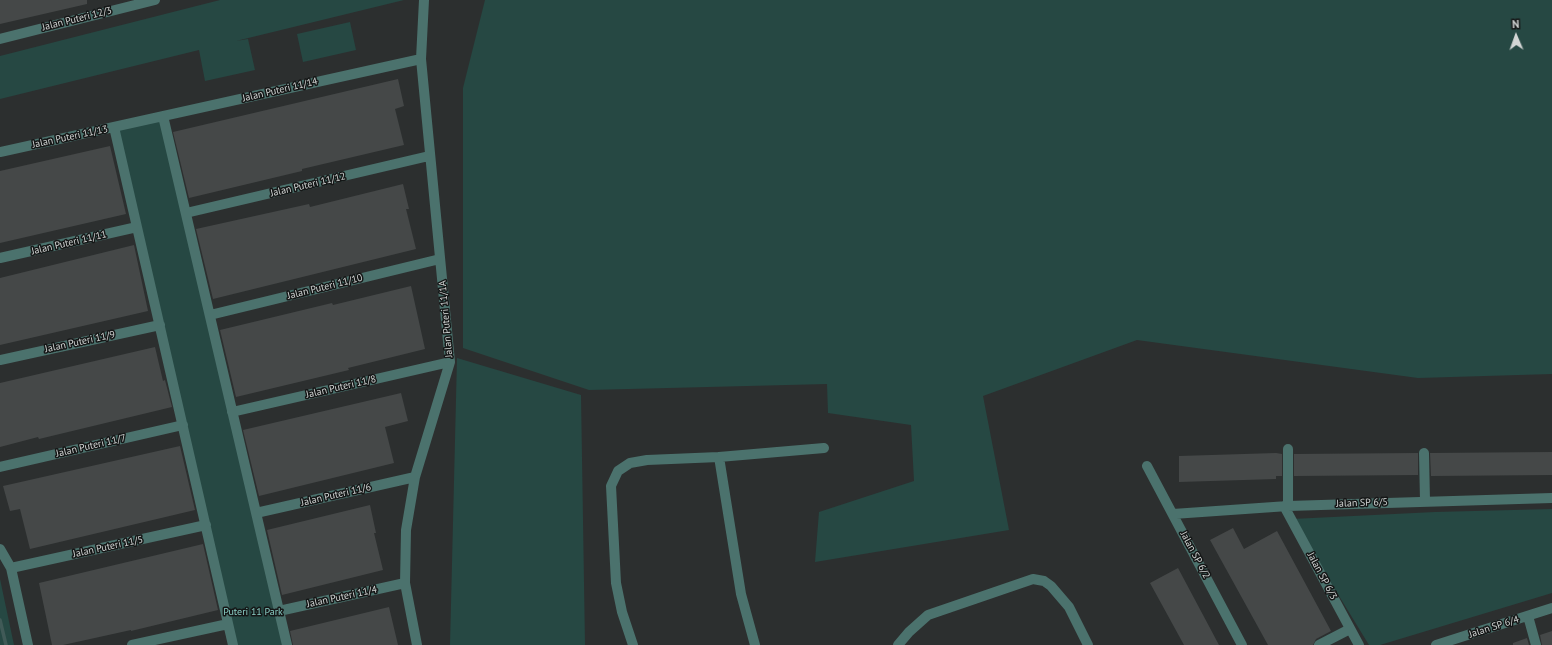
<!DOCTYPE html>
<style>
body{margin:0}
#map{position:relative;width:1552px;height:645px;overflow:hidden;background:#2c2f2f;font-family:"PT Sans",sans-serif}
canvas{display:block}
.north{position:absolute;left:1496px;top:16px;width:40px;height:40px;-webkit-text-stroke:3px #151717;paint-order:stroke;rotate:358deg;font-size:11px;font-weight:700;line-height:16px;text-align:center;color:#d2d5d4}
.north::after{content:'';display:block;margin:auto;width:14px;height:18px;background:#d2d5d4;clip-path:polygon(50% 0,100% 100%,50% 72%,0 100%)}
</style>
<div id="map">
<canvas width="1552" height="645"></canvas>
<div class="north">N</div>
</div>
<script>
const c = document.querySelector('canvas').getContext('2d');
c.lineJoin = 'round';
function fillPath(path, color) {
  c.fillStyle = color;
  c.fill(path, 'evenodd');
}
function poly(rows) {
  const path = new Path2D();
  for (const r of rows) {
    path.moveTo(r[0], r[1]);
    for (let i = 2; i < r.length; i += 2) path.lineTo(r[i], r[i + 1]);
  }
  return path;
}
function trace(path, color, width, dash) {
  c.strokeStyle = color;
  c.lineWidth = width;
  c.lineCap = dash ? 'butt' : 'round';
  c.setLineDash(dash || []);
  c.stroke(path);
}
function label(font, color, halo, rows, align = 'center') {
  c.font = font + ' "PT Sans",sans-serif';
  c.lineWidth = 3;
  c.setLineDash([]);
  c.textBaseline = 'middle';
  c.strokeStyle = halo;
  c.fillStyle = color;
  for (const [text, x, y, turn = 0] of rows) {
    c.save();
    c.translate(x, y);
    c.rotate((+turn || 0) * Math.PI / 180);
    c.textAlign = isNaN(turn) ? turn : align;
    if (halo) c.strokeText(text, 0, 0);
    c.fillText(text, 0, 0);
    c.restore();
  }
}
const green = poly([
 [220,0,404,0,236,41,248,39,255,70,205,81,199,50,0,99,0,56],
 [485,0,1552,0,1552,374,1418,378,1137,340,983,396,1009,530,815,562,819,512,914,481,911,425,828,413,827,384,589,390,463,348,463,88],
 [350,22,356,50,303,62,297,34],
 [163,116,287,645,234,645,114,127],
 [457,358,581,395,585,645,450,645],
 [1552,509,1552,593,1380,645,1369,645,1292,519,1435,512],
 [0,579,14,645,0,645]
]);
const stream = poly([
 [0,620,6,645]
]);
const building = poly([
 [0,0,87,0,87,4,0,24],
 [398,79,404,106,395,109,404,145,302,169,302,171,189,198,173,132],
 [110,146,126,214,0,243,0,171],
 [403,184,409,209,406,209,416,249,213,299,196,229,309,204,310,207],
 [134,245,148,311,0,345,0,278],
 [411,286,425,349,348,368,349,370,236,397,220,330,332,303,333,305],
 [155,347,163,381,165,380,172,407,39,439,38,437,0,447,0,383],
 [401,393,408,421,385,427,394,463,259,496,243,430],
 [180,446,195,510,30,549,20,509,10,511,3,486],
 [1552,452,1552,475,1431,476,1430,453],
 [1276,453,1282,454,1282,476,1276,476,1276,479,1179,482,1179,456],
 [1418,453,1418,475,1294,476,1294,454],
 [370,505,376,533,374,533,383,570,282,595,267,530],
 [1233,528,1244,549,1277,531,1331,631,1316,639,1313,645,1268,645,1210,540],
 [203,544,218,610,131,631,131,630,63,645,52,645,39,583],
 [1178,568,1219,645,1184,645,1150,583],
 [389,607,398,645,293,645,290,631],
 [1552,631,1552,645,1542,645,1540,635],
 [1527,638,1529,645,1513,645,1513,643]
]);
const minor = poly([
 [0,39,155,0],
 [163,116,287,645],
 [114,127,233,645],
 [0,152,421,59],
 [186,213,429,156],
 [0,258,137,227],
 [210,315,440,259],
 [0,360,160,325],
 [232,412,450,362],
 [1288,449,1288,506],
 [1424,453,1425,501],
 [719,457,741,594,755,645],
 [1147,466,1242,645],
 [0,467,183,425],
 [1284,506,1359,645],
 [256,513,415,477],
 [1173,514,1288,506,1552,498],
 [0,549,11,568,28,645],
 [11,568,206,525],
 [279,611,405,583],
 [1528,616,1536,645],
 [132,645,228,624],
 [417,645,405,583,406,530,415,477,450,362,421,59,424,0],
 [633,645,622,612,616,583,611,486,618,471,630,463,647,460,719,457,824,448],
 [898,645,909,632,928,615,1033,579,1044,581,1051,586,1069,607,1088,645],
 [1319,645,1350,629],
 [1436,645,1552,608]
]);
const streetNames = [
 ["Jalan Puteri 12/3",77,19,-14],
 ["Jalan Puteri 11/14",280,90,-13],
 ["Jalan Puteri 11/13",70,137,-12],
 ["Jalan Puteri 11/12",308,185,-13],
 ["Jalan Puteri 11/11",69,243,-13],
 ["Jalan Puteri 11/10",325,287,-14],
 ["Jalan Puteri 11/1A",446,319,-95],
 ["Jalan Puteri 11/9",80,342,-12],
 ["Jalan Puteri 11/8",341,387,-13],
 ["Jalan Puteri 11/7",91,446,-13],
 ["Jalan Puteri 11/6",336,495,-13],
 ["Jalan SP 6/5",1362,503,-2],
 ["Jalan Puteri 11/5",108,547,-12],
 ["Jalan SP 6/2",1195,555,62],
 ["Jalan SP 6/3",1322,576,62],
 ["Jalan Puteri 11/4",342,597,-12],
 ["Jalan SP 6/4",1494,627,-18]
];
const parkNames = [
 ["Puteri 11 Park",253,612]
];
fillPath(green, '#264843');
trace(stream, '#405a57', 3.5);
fillPath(building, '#454848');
trace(minor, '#4b726d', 10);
label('10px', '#d2d5d4', '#151717', streetNames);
label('10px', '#8bcfc6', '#151717', parkNames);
</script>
